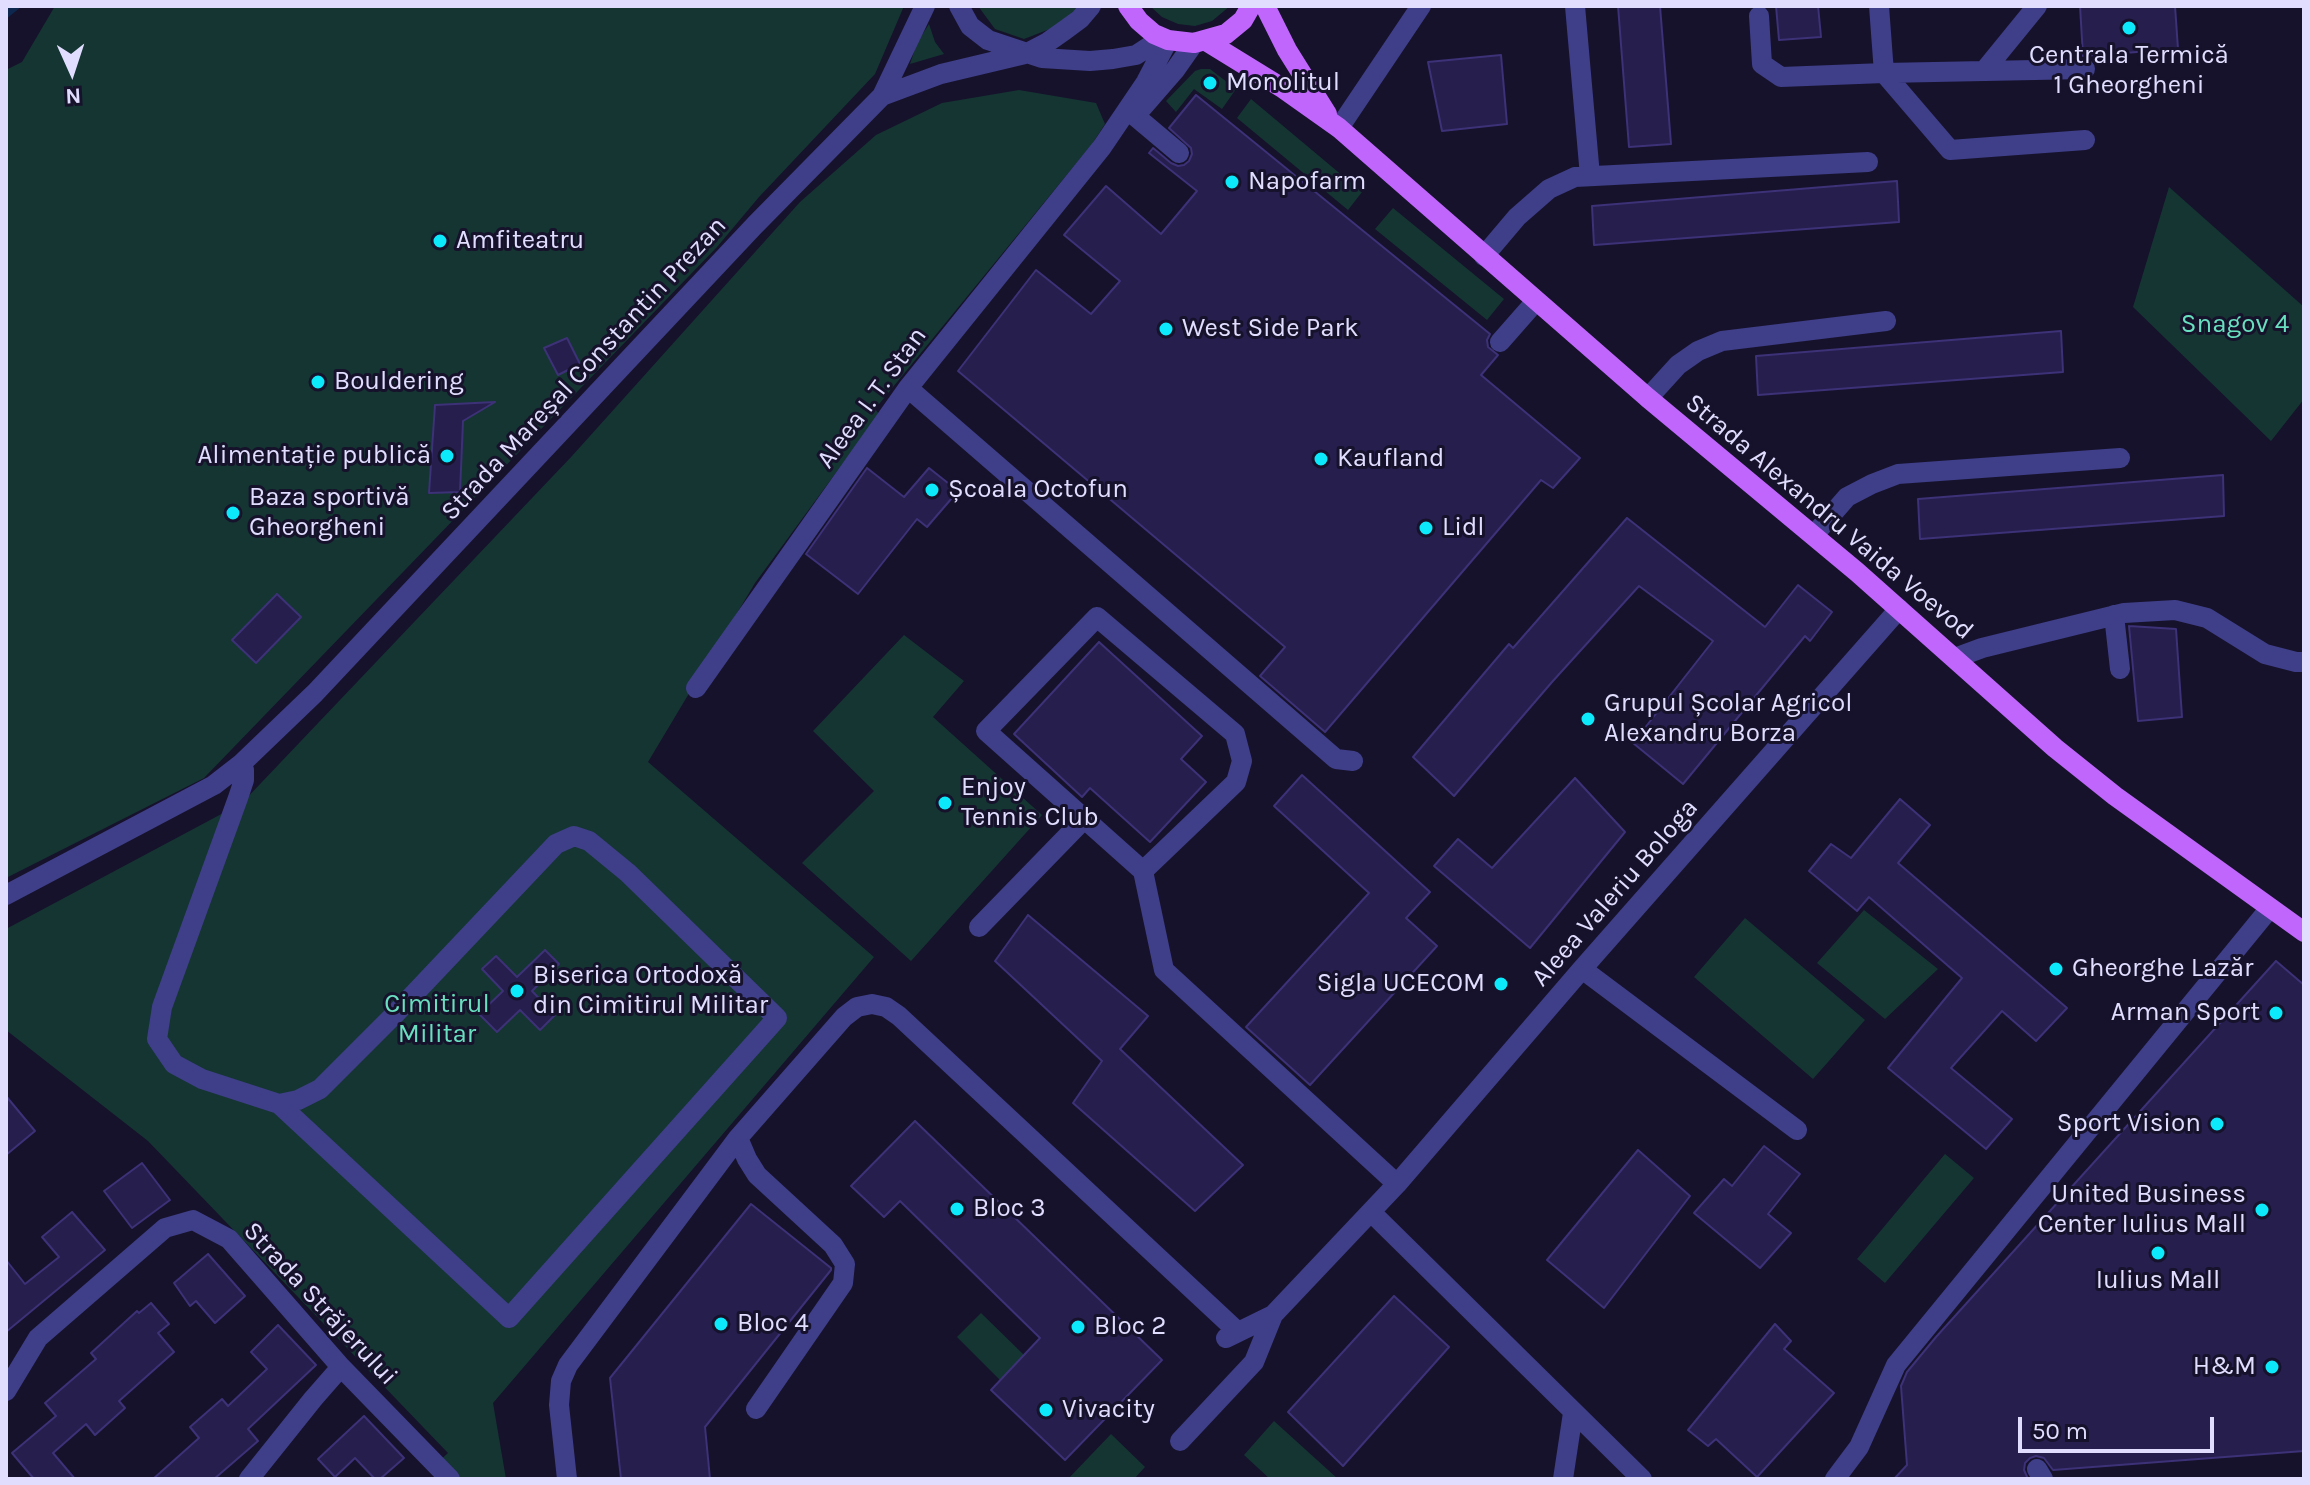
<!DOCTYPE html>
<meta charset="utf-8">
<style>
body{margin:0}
#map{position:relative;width:2310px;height:1485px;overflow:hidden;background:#16122b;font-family:Karla,sans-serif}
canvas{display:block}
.frame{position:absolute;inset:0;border:8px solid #e0ddfe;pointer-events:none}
.north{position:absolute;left:32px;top:32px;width:80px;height:80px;-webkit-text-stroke:6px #16122b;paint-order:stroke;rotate:177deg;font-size:22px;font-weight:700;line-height:32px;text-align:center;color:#e0ddfe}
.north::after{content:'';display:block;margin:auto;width:28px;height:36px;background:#e0ddfe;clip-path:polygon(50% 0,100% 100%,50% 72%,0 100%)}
.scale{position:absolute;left:2018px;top:1417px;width:196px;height:36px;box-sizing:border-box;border:4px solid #e0ddfe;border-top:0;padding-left:10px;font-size:24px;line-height:28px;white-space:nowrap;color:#e0ddfe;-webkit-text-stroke:6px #16122b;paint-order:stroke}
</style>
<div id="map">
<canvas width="2310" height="1485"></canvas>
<div class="frame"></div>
<div class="north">N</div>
<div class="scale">50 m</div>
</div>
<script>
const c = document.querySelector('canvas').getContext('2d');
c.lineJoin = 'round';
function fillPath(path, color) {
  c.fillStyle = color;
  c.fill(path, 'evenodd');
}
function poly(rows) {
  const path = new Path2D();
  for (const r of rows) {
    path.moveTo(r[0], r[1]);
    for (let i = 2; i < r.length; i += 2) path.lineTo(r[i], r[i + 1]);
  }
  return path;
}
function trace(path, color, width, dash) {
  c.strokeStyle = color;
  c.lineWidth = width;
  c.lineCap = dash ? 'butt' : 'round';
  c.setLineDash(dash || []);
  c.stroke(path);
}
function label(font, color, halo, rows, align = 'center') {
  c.font = font + ' Karla,sans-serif';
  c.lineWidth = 6;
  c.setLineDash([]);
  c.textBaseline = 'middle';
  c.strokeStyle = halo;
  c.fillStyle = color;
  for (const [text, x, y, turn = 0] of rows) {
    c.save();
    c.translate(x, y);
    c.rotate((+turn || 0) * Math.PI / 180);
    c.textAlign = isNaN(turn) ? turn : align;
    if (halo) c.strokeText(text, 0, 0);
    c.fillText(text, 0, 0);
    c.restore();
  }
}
const green = poly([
 [55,6,904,6,875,74,759,197,717,247,204,778,6,878,6,70,22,62],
 [978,6,1078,6,1068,22,1024,39,995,29],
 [1150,6,1230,6,1212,21,1195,26,1178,24,1162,17],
 [929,24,935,42,944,54,910,64,917,43],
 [1201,69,1210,69,1236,89,1222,109,1194,89,1176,112,1166,101,1195,71],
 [1019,90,1096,103,1105,124,1092,144,875,409,879,414,755,583,648,762,874,957,493,1403,506,1479,450,1479,436,1464,448,1453,148,1141,6,1030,6,929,242,803,572,456,800,202,876,135,942,103],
 [1251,99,1362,192,1348,210,1237,118],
 [2169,187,2304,307,2304,399,2271,441,2133,307],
 [1393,208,1504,299,1487,320,1375,229],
 [904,635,964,681,933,717,1042,815,911,961,802,863,874,791,813,731],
 [1864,910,1938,969,1885,1019,1817,963],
 [1745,918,1865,1020,1813,1079,1694,977],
 [1945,1154,1974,1178,1885,1283,1857,1259],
 [981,1313,1024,1355,1000,1380,957,1337],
 [1274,1421,1338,1479,1270,1479,1244,1455],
 [1111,1434,1145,1467,1134,1479,1068,1479]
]);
const stream = poly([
 [6,14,16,6]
]);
const building = poly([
 [1618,6,1660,6,1671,144,1629,147,1618,6],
 [1776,6,1818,6,1821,37,1779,40,1776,6],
 [2080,6,2175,6,2178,49,2083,56,2080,6],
 [1501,55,1507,124,1442,131,1428,62,1501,55],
 [1196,95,1490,334,1487,340,1488,347,1498,355,1481,375,1580,458,1553,488,1541,480,1325,732,1260,676,1285,647,958,371,1036,270,1091,314,1120,281,1064,235,1106,186,1161,234,1197,191,1149,153,1153,148,1171,163,1178,166,1184,165,1189,161,1192,154,1191,148,1169,128,1196,95],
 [1897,181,1899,222,1594,245,1592,206,1897,181],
 [2061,331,2063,372,1758,395,1756,356,2061,331],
 [567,338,580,364,558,375,544,348,567,338],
 [495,402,463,421,460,492,429,493,435,405,495,402],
 [867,468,904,497,929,468,958,491,927,527,917,519,858,594,806,554,867,468],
 [2223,475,2224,516,1920,539,1918,499,2223,475],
 [1627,518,1765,627,1798,585,1832,612,1810,641,1805,636,1683,784,1633,743,1713,641,1639,586,1552,682,1454,796,1413,757,1509,644,1513,648,1627,518],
 [277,594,301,617,256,663,232,640,277,594],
 [2129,626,2176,629,2182,717,2138,721,2129,626],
 [1099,642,1202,736,1181,759,1206,782,1150,842,1090,788,1082,797,1014,734,1099,642],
 [1302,775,1430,892,1406,918,1437,946,1310,1085,1246,1027,1369,893,1274,806,1302,775],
 [1575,778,1625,832,1530,948,1434,866,1458,839,1492,868,1575,778],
 [1900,799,1930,825,1898,863,2067,1008,2036,1041,2002,1011,1951,1068,2012,1119,1986,1149,1888,1068,1962,978,1869,897,1857,911,1809,871,1831,844,1851,858,1900,799],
 [1028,915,1148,1016,1120,1049,1243,1165,1195,1211,1073,1103,1102,1061,995,961,1028,915],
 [545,950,559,964,532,991,555,1015,540,1030,520,1010,497,1032,479,1014,503,991,482,969,496,956,517,977,545,950],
 [2276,961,2304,985,2304,1451,2053,1470,2044,1458,2036,1456,2030,1458,2025,1463,2024,1470,2028,1479,1894,1479,1907,1465,1901,1386,1907,1372,1936,1337,2276,961],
 [6,1096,35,1131,6,1155,6,1096],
 [915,1121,1162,1360,1065,1460,991,1390,1040,1338,900,1201,884,1217,851,1186,915,1121],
 [1764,1146,1800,1174,1768,1214,1791,1233,1760,1268,1694,1213,1724,1179,1732,1186,1764,1146],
 [1638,1150,1690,1196,1604,1308,1547,1260,1638,1150],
 [142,1163,170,1200,132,1228,104,1191,142,1163],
 [751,1204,831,1268,831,1270,705,1427,710,1479,621,1479,610,1378,751,1204],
 [72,1212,105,1250,6,1332,6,1260,25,1284,59,1257,42,1237,72,1212],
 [208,1254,245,1296,215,1323,196,1301,190,1306,174,1283,208,1254],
 [1394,1296,1449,1347,1343,1466,1288,1412,1394,1296],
 [151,1303,169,1324,158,1333,174,1352,119,1401,125,1408,95,1435,86,1424,53,1453,75,1479,34,1479,12,1453,56,1416,45,1403,96,1359,91,1353,137,1311,139,1313,151,1303],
 [1775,1324,1791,1341,1784,1349,1834,1393,1757,1477,1716,1439,1708,1446,1688,1430,1775,1324],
 [278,1325,316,1365,248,1429,258,1441,214,1479,153,1479,199,1438,190,1427,222,1399,228,1406,267,1369,251,1352,278,1325],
 [364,1416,404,1458,380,1479,375,1479,355,1458,335,1477,318,1459,364,1416]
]);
const minor = poly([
 [959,6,970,26,988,40,1042,58,1090,61,1113,59,1136,55,1162,38],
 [1575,6,1590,176],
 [1879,6,1884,73,1950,150,2085,140],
 [1759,16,1762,64,1781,77,1884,73,2085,69],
 [1984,71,2037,6],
 [882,96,925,6],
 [1142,108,1175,70,1194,43],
 [1135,116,1179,153],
 [1339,128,1421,6],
 [1484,256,1517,217,1549,189,1575,177,1868,162],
 [1500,342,1536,301],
 [908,388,1336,759,1353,761],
 [1648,398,1678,365,1698,351,1722,341,1886,321],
 [1814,535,1847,497,1872,484,1898,474,2120,458],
 [2114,615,2120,669],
 [1955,658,1982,648,2124,613,2175,610,2207,618,2265,654,2296,662,2304,662],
 [696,688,908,388,1102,147,1146,82,1168,40],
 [241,764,244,770,244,780,238,798,162,1007,157,1039,174,1064,202,1079,279,1104,298,1100,320,1089,395,1014,556,844,574,836,589,841,628,873,777,1018,509,1318,279,1104],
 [1143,871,986,731,1097,617,1235,734,1242,761,1236,782,1143,871,1164,970,1397,1184],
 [6,895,214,785,241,764,315,693,755,225,882,96,941,74,1025,54,1048,42,1065,30,1080,19,1091,6],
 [979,927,1085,818],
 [1582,969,1797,1130],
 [1371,1212,1642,1479],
 [1226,1338,1273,1315,1397,1184,1582,969,1899,609],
 [6,1391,38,1338,165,1228,193,1220,229,1239,341,1367,450,1479],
 [756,1409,843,1283,845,1264,833,1245,757,1175,747,1159,738,1138,844,1017,857,1007,872,1004,886,1007,899,1016,1238,1332],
 [1180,1441,1254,1362,1273,1315],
 [2037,1469,2043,1479],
 [249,1479,313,1399,341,1367],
 [567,1479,559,1405,561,1381,568,1365,738,1138],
 [1563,1479,1573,1413],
 [1835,1479,1859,1447,1896,1365,2270,908]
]);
const major = poly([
 [1128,6,1139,21,1154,34,1168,40,1194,43,1226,34,1243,20,1251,6],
 [1265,6,1287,50,1327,114],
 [1206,41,1284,89,1339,128,1648,398,1857,572,2055,748,2115,796,2304,932]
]);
const markers = [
 [2129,28,8,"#0ce9fb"],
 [1210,83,8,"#0ce9fb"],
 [1232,182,8,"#0ce9fb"],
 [440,241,8,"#0ce9fb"],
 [1166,329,8,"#0ce9fb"],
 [318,382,8,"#0ce9fb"],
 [447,456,8,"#0ce9fb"],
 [1321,459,8,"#0ce9fb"],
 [932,490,8,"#0ce9fb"],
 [233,513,8,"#0ce9fb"],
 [1426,528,8,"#0ce9fb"],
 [1588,719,8,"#0ce9fb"],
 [945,803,8,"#0ce9fb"],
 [2056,969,8,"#0ce9fb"],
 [1501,984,8,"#0ce9fb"],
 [517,991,8,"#0ce9fb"],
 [2276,1013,8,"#0ce9fb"],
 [2217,1124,8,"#0ce9fb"],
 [957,1209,8,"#0ce9fb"],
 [2262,1210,8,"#0ce9fb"],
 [2158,1253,8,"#0ce9fb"],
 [721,1324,8,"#0ce9fb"],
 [1078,1327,8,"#0ce9fb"],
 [2272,1367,8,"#0ce9fb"],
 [1046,1410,8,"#0ce9fb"]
];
const poiNames = [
 ["Centrala Termică",2129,56,"center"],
 ["1 Gheorgheni",2129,86,"center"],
 ["Monolitul",1226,83],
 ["Napofarm",1248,182],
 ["Amfiteatru",456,241],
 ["West Side Park",1182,329],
 ["Bouldering",334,382],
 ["Alimentație publică",431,456,"right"],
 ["Kaufland",1337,459],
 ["Școala Octofun",948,490],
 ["Baza sportivă",249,498],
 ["Gheorgheni",249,528],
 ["Lidl",1442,528],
 ["Grupul Școlar Agricol",1604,704],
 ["Alexandru Borza",1604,734],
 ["Enjoy",961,788],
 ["Tennis Club",961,818],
 ["Gheorghe Lazăr",2072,969],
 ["Biserica Ortodoxă",533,976],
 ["din Cimitirul Militar",533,1006],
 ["Sigla UCECOM",1485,984,"right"],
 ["Arman Sport",2260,1013,"right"],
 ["Sport Vision",2201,1124,"right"],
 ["United Business",2246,1195,"right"],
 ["Center Iulius Mall",2246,1225,"right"],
 ["Bloc 3",973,1209],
 ["Iulius Mall",2158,1281,"center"],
 ["Bloc 4",737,1324],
 ["Bloc 2",1094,1327],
 ["H&M",2256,1367,"right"],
 ["Vivacity",1062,1410]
];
const parkNames = [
 ["Snagov 4",2235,325],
 ["Cimitirul",437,1005],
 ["Militar",437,1035]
];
const streetNames = [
 ["Strada Mareșal Constantin Prezan",584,369,-47],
 ["Aleea I. T. Stan",872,398,-54],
 ["Strada Alexandru Vaida Voevod",1829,517,40],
 ["Aleea Valeriu Bologa",1615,893,-49],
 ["Strada Străjerului",320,1304,47]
];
fillPath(green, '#153533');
trace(stream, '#0e274e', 8);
fillPath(building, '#261e4c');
trace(building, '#3d3178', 2);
trace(minor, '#3f3e89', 20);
trace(major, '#c066fc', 20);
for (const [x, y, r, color] of markers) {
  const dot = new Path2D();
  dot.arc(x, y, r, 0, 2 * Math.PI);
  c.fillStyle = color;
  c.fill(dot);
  trace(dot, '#16122b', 3);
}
label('26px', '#e0ddfe', '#16122b', poiNames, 'left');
label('26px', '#68dfbf', '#16122b', parkNames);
label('26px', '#e0ddfe', '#16122b', streetNames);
</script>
